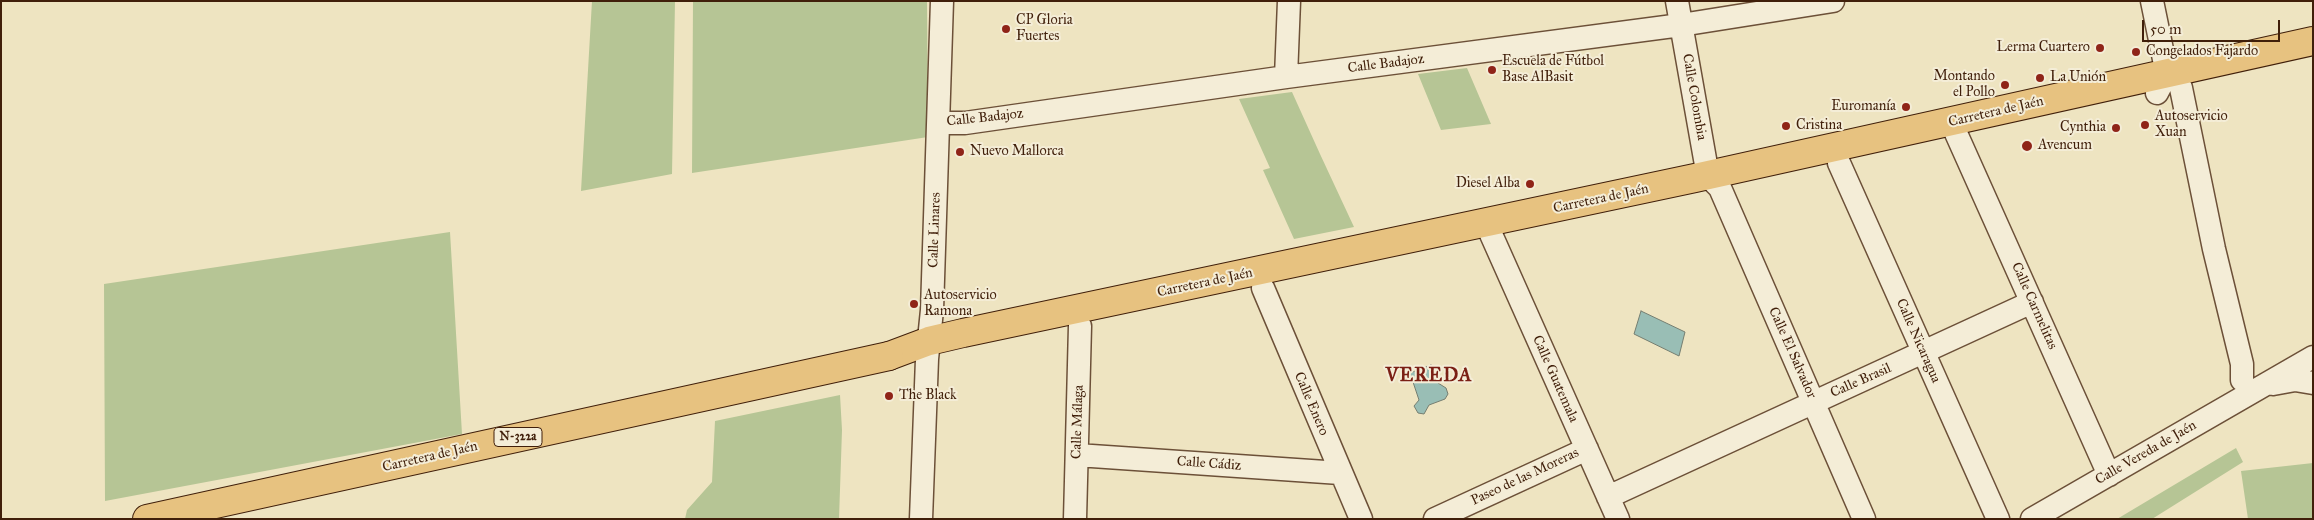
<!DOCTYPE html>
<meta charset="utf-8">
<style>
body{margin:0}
#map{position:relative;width:2314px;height:520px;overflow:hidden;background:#eee4c1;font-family:"IM FELL Great Primer",serif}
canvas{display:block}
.frame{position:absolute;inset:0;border:2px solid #401f0a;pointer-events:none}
.scale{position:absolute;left:2142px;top:20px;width:138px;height:22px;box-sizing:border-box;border:2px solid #401f0a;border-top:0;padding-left:6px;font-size:15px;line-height:18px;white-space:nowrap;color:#401f0a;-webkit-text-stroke:4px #f4edd7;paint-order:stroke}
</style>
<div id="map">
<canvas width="2314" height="520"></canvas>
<div class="frame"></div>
<div class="scale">50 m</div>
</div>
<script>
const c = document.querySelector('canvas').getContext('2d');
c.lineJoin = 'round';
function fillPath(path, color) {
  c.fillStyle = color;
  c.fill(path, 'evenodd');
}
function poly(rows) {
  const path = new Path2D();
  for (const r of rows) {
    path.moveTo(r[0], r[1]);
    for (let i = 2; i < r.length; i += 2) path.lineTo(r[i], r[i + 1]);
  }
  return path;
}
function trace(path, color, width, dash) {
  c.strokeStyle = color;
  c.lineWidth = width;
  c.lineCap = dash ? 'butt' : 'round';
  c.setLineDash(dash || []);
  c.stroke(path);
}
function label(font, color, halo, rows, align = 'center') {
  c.font = font + ' "IM FELL Great Primer",serif';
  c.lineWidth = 4;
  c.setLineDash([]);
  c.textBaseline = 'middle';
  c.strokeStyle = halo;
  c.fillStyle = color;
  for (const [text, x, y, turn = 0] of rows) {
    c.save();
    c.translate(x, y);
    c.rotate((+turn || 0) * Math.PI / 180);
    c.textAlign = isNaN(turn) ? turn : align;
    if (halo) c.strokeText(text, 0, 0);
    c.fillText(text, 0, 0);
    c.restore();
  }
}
const green = poly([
 [592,1,675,1,672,174,581,191],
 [693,1,927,1,928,137,692,173],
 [1467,68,1491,124,1441,130,1418,74],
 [1292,92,1320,154,1354,227,1294,239,1263,170,1270,168,1239,99],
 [450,232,462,434,105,501,104,284],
 [840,395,842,430,839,519,685,519,687,510,712,482,715,421],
 [2236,448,2243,462,2152,519,2117,519],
 [2313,463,2313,518,2248,519,2241,471]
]);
const water = poly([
 [1641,311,1685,332,1679,356,1634,334,1641,311],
 [1431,365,1438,383,1446,388,1448,394,1445,399,1429,405,1424,414,1418,413,1414,406,1419,400,1410,373,1431,365]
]);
const minor = poly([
 [1677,1,1708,176,1720,188,1864,519],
 [2152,1,2167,74,2157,93],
 [1286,77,1289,1],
 [2181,88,2214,249,2242,364,2242,380],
 [1951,122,2109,475],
 [939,123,965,123,1286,77,1681,25,1833,1],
 [1839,163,1998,519],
 [1486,223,1618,519],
 [1263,288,1361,519],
 [2273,384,2295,380,2313,383],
 [1077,455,1340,473],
 [1608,497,2032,302],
 [921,519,927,359,932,310,942,1],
 [1075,519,1080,326],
 [1435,519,1587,449],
 [2032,519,2313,357]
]);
const major = poly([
 [889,356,929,341,963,333,1695,178,2313,41]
]);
const highway = poly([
 [147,519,889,356]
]);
const markers = [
 [1006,29,5,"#8f2418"],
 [2100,48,5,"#8f2418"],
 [2136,52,5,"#8f2418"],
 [1492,70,5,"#8f2418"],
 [2040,78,5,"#8f2418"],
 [2005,85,5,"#8f2418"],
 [1906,107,5,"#8f2418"],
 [2145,125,5,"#8f2418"],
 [1786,126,5,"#8f2418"],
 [2116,128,5,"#8f2418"],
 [2027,146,6,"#8f2418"],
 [960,152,5,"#8f2418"],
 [1530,184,5,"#8f2418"],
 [914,304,5,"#8f2418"],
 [889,396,5,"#8f2418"]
];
const shields = [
 [518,437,48]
];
const shieldNames = [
 ["N-322a",518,437]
];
const poiNames = [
 ["CP Gloria",1016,21],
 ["Fuertes",1016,37],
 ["Lerma Cuartero",2090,48,"right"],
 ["Congelados Fajardo",2146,52],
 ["Escuela de Fútbol",1502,62],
 ["Base AlBasit",1502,78],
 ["Montando",1995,77,"right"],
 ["el Pollo",1995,93,"right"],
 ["La Unión",2050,78],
 ["Euromanía",1896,107,"right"],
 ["Autoservicio",2155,117],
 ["Xuan",2155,133],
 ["Cristina",1796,126],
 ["Cynthia",2106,128,"right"],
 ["Avencum",2038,146],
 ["Nuevo Mallorca",970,152],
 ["Diesel Alba",1520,184,"right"],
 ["Autoservicio",924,296],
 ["Ramona",924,312],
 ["The Black",899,396]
];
const streetNames = [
 ["Calle Badajoz",1386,64,-7],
 ["Calle Colombia",1694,97,80],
 ["Carretera de Jaén",1996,112,-13],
 ["Calle Badajoz",985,118,-6],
 ["Carretera de Jaén",1601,199,-12],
 ["Calle Linares",935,230,-88],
 ["Carretera de Jaén",1205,283,-12],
 ["Calle Carmelitas",2034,306,66],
 ["Calle Nicaragua",1918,341,66],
 ["Calle El Salvador",1792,353,66],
 ["Calle Guatemala",1555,379,66],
 ["Calle Brasil",1861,381,-24],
 ["Calle Enero",1311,404,67],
 ["Calle Málaga",1078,422,-88],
 ["Calle Vereda de Jaén",2146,453,-30],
 ["Carretera de Jaén",430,457,-13],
 ["Calle Cádiz",1209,464,4],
 ["Paseo de las Moreras",1525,477,-25]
];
const districtNames = [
 ["VEREDA",1429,376]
];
fillPath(green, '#b6c595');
fillPath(water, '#99beb5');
trace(water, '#757e71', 1);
trace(minor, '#6c5038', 25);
trace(major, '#401f0a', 30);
trace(highway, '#401f0a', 30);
trace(minor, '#f4edd7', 22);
trace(major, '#e7c280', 28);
trace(highway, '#e7c280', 28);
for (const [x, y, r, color] of markers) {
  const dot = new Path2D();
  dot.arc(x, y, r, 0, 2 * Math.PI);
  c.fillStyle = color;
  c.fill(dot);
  trace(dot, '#f4edd7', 2);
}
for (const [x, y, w] of shields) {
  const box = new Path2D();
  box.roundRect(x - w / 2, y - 9.5, w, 19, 4);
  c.fillStyle = '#f4edd7';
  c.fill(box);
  trace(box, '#401f0a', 1);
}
label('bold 12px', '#401f0a', null, shieldNames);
label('14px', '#401f0a', '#f4edd7', poiNames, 'left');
label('14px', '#401f0a', '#f4edd7', streetNames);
c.letterSpacing = '1px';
label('bold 19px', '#7a1f14', '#f4edd7', districtNames);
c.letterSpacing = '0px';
</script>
